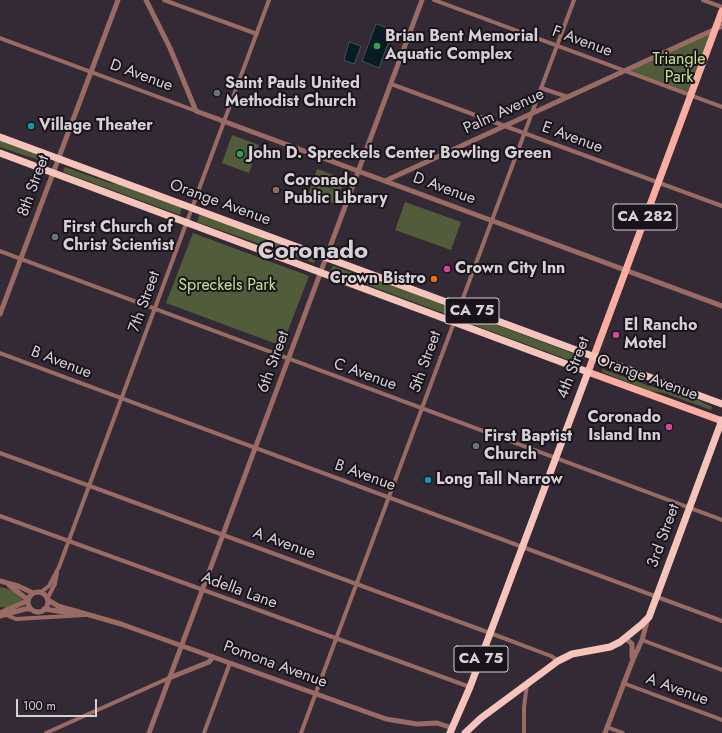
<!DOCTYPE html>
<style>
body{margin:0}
#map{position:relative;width:722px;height:733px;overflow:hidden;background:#342a35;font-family:Jost,sans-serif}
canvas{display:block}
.scale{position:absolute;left:16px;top:699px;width:81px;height:18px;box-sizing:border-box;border:2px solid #d6d0d7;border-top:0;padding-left:5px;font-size:12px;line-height:14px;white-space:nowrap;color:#d6d0d7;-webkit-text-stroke:3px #191419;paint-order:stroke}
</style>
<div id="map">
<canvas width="722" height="733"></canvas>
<div class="scale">100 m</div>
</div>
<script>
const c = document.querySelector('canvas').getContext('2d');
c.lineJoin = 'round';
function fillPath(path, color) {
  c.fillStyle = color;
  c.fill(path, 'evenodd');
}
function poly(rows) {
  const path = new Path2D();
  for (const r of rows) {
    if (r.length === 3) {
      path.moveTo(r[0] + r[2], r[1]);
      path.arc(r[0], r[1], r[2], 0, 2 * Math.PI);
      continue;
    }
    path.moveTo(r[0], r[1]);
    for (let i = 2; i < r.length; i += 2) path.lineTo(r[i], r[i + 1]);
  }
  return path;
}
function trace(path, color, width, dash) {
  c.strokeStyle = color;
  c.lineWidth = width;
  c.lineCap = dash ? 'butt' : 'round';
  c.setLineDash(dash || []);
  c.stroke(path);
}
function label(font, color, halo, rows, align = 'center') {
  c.font = font + ' Jost,sans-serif';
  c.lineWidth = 4;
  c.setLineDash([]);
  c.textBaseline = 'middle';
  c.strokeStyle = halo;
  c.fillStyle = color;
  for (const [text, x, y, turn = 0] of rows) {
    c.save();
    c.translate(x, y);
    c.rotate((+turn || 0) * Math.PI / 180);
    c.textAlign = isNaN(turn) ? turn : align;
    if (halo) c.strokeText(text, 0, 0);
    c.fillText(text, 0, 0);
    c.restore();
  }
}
const green = poly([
 [714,31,690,95,626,72],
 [232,135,259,145,249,173,222,163],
 [0,139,49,158,47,163,0,147],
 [65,167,110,183,121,184,182,207,180,215,63,172],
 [317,169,345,179,340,191,313,181],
 [313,182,340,192,335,204,308,194],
 [405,202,461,222,451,250,395,230],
 [200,213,316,257,314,263,197,222],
 [193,233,309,276,282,346,166,303],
 [333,266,358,275,366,276,449,307,446,314,330,271],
 [466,313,582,357,580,364,463,321],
 [602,369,647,385,694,398,712,407,711,410,664,393,650,391,602,372],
 [0,587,12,590,23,600,8,608,0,607]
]);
const water = poly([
 [376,24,393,30,379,68,362,61,376,24],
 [349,42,361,46,354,64,344,60,349,42]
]);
const minor = poly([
 [164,0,257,34],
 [434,0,722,107],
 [703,0,722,7],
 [0,38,196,111],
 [391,84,722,206],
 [541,88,568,97],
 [0,251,722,520],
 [0,353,722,621],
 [0,453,498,636,551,656,558,661],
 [0,516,470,687],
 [41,592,49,586,59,567,269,0],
 [47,599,55,584,57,573],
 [6,615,16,619,85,615],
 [642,640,722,670],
 [623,683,722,720],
 [607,727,623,733],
 [46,733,169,678],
 [204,733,230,663],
 [301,733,574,0],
 [524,733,524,707,527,684]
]);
const tertiary = poly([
 [146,0,170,48,196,111,722,306],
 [385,181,722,26],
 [0,314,118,0],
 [0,581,18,586,33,593],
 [9,585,28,600],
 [38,602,10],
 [48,600,58,606,121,624,386,719,417,724,437,723,452,728],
 [44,609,72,613],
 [0,613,27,601],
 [0,616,25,609,31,609],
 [624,639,629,641,632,644,632,657],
 [169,678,209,662,213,657],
 [149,733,422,0],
 [605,733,632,662,642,640,648,618]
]);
const primary = poly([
 [722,421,588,372,722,11]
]);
const trunk = poly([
 [0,137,722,404],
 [0,153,588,372,470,687,450,733],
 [465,733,481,718,558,661,572,654,610,647,620,642,641,625,649,617,722,420]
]);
const markers = [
 [377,46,4,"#2e9e5b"],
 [217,93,4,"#6b7280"],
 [31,126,4,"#0f9aa8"],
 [240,154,4,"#2e9e5b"],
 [276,190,4,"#8d6e63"],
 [55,237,4,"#6b7280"],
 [447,269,4,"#d1479c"],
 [434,279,4,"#e8710a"],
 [616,335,4,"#d1479c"],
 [669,427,4,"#d1479c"],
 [476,446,4,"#6b7280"],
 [428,480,4,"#0f9aa8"]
];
const shields = [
 [645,217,64],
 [472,311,54],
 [481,659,54]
];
const shieldNames = [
 ["CA 282",645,217],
 ["CA 75",472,311],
 ["CA 75",481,659]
];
const poiNames = [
 ["Brian Bent Memorial",385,37],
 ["Aquatic Complex",385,55],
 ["Saint Pauls United",225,84],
 ["Methodist Church",225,102],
 ["Village Theater",39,126],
 ["John D. Spreckels Center Bowling Green",248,154],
 ["Coronado",284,181],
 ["Public Library",284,199],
 ["First Church of",63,228],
 ["Christ Scientist",63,246],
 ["Crown City Inn",455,269],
 ["Crown Bistro",426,279,"right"],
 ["El Rancho",624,326],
 ["Motel",624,344],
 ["Coronado",661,418,"right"],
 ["Island Inn",661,436,"right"],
 ["First Baptist",484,437],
 ["Church",484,455],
 ["Long Tall Narrow",436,480]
];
const streetNames = [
 ["F Avenue",582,42,20],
 ["D Avenue",141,76,20],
 ["Palm Avenue",504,112,-25],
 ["E Avenue",572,138,20],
 ["8th Street",34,186,-70],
 ["D Avenue",444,189,20],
 ["Orange Avenue",220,203,20],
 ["7th Street",145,302,-70],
 ["6th Street",274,362,-70],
 ["5th Street",426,362,-70],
 ["B Avenue",61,363,21],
 ["4th Street",574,368,-69],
 ["C Avenue",365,375,20],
 ["Orange Avenue",647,378,20],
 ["B Avenue",365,476,20],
 ["3rd Street",664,536,-70],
 ["A Avenue",284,544,20],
 ["Adella Lane",239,591,20],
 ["Pomona Avenue",275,665,20],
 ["A Avenue",677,690,20]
];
const parkNames = [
 ["Triangle",679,60],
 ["Park",679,78],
 ["Spreckels Park",227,286]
];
const townNames = [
 ["Coronado",313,252]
];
fillPath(green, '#505c3a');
fillPath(water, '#061b24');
trace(water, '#44515a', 1);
trace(minor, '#9a6b64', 4);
trace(tertiary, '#9a6b64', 5);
trace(primary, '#fbada2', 7);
trace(trunk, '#f7c4bc', 7);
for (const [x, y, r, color] of markers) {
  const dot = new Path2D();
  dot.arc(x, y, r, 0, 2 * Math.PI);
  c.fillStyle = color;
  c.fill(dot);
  trace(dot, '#191419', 1.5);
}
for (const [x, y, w] of shields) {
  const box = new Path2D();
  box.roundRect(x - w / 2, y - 13, w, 26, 3);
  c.fillStyle = '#191419';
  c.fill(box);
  trace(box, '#d6d0d7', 1);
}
label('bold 15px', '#d6d0d7', null, shieldNames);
label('bold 16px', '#d6d0d7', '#191419', poiNames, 'left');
label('16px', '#d6d0d7', '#191419', streetNames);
label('16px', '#c7e291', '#191419', parkNames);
label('bold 24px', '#d6d0d7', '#191419', townNames);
</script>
